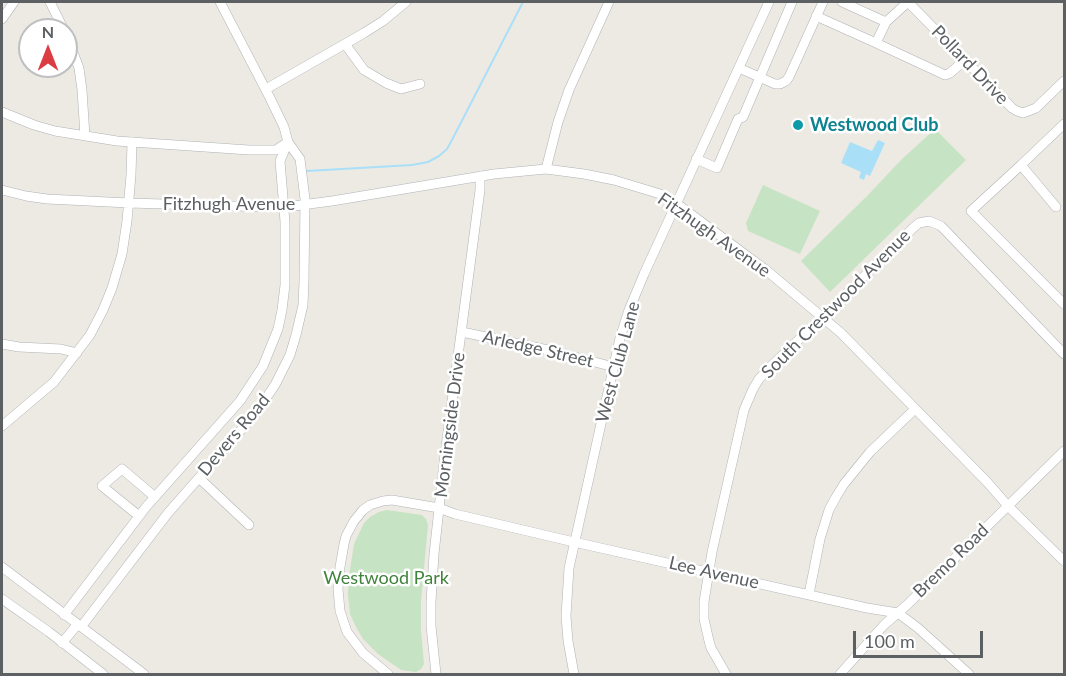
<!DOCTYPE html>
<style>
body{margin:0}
#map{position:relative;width:1066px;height:676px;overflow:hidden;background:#edeae4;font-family:Lato,sans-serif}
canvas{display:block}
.frame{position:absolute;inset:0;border:3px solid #5c6063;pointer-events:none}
.north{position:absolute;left:18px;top:18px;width:60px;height:60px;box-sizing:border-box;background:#fff;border:2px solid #bebfc1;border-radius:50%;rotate:0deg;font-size:16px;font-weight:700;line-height:24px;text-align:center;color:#5c6063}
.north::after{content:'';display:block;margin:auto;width:21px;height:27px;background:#db3d42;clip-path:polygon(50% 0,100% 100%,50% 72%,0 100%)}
.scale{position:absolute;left:853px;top:631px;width:130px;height:27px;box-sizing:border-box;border:3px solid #5c6063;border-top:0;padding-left:8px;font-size:18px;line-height:21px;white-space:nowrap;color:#5c6063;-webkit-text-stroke:4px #fff;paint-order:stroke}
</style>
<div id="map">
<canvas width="1066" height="676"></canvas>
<div class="frame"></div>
<div class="north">N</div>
<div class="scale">100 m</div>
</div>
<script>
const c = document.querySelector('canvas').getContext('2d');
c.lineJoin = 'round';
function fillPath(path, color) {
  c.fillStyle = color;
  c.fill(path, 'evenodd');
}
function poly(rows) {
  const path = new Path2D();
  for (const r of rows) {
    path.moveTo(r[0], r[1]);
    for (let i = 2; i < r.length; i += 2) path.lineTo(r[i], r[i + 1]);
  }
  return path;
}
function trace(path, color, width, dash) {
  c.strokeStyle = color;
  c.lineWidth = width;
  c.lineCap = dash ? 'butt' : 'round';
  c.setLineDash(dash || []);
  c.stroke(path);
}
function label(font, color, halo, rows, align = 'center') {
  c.font = font + ' Lato,sans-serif';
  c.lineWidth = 5;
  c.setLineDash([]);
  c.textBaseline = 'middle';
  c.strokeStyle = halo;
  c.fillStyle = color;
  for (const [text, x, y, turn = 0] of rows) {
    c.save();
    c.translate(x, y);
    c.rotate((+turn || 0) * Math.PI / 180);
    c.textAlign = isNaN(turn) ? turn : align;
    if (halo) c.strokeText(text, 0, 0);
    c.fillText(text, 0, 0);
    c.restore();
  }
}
const green = poly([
 [935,129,966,160,830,292,801,261,868,195,901,160],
 [763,185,820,211,800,254,748,231,746,223],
 [387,510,422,515,426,519,428,525,421,601,421,630,424,664,421,669,416,672,401,670,378,654,363,639,356,627,350,614,348,595,349,576,354,544,364,523,370,517,379,512]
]);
const water = poly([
 [878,140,885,143,870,176,866,174,864,180,859,178,861,172,841,163,850,142,872,151]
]);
const stream = poly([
 [307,171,412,165,428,162,439,156,447,149,453,138,523,2]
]);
const minor = poly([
 [50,2,64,30],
 [842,2,886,22,876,43,945,75,950,73,965,60],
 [908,2,1012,108,1017,111,1023,113,1036,108,1064,81],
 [816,16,876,43],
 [2,19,14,2],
 [886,22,908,2],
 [66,34,79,68,82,90,85,136],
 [345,44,364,70,386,83,401,89,420,84],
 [739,68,775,84,780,84,786,81,789,77,823,2],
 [266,89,364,33,383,21,406,2],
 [2,112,34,125,55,131,117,141,249,150,276,150,288,142],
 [696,159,717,168,738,119,743,117,792,2],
 [1021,165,971,211,1064,304],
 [546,169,558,122,569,90,609,2],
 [2,190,26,196,47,199,129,203,268,207,294,206,332,201,494,174,546,169,584,174,614,180,660,194,676,203,766,270,841,333,987,482,1008,506,1064,561],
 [1056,207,1021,165,1064,124],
 [462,332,548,350,614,367],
 [2,344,19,347,61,349,77,353],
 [2,426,54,382,90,335,103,310,112,288,122,254,127,221,131,175,132,142],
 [199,478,249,525],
 [139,516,102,486,122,469,155,497],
 [2,567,144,674],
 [809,594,820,539,829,510,836,497,844,484,870,452,915,409],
 [2,599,49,632,103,674],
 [64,615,146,507,240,401,263,366,278,329,282,310,285,285,285,222,280,161,288,142],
 [81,627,168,513,255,414,275,385,290,355,296,335,303,305,304,281,305,199,300,159,288,142,284,127,270,98,220,2],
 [62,643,77,625],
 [388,674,363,653,347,632,340,611,338,589,340,567,344,544,346,536,354,521,363,510,370,505,383,501,392,500,439,508,455,514,574,542,867,608,898,613,918,628,969,674],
 [436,674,431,626,431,602,434,554,445,454,480,190,480,176],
 [574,674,568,641,566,616,569,568,620,338,629,310,644,274,769,2],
 [726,674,711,648,709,641,704,619,704,602,712,552,744,410,753,389,759,379,769,368,833,307,913,228,919,223,929,221,941,226,1064,354],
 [840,674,884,625,908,604,1064,451]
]);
const markers = [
 [798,125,6,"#0f9aa8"]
];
const streetNames = [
 ["Pollard Drive",970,65,46],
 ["Fitzhugh Avenue",229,204],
 ["Fitzhugh Avenue",714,235,35],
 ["South Crestwood Avenue",836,304,-45],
 ["Arledge Street",538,349,13],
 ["West Club Lane",618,362,-75],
 ["Morningside Drive",450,425,-83],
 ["Devers Road",234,435,-50],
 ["Bremo Road",951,561,-44],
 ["Lee Avenue",714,573,13]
];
const cultureNames = [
 ["Westwood Club",810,125]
];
const parkNames = [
 ["Westwood Park",386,578]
];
fillPath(green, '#c6e3c3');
fillPath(water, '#aadff8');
trace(stream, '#aadff8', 2);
trace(minor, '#afb2b5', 10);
trace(minor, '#fff', 9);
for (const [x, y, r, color] of markers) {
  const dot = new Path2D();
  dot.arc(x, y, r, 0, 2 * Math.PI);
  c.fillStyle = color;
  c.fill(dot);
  trace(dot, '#fff', 2);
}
label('18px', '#5c6063', '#fff', streetNames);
label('bold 18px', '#0d838f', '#fff', cultureNames, 'left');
label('18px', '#41823c', '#fff', parkNames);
</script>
